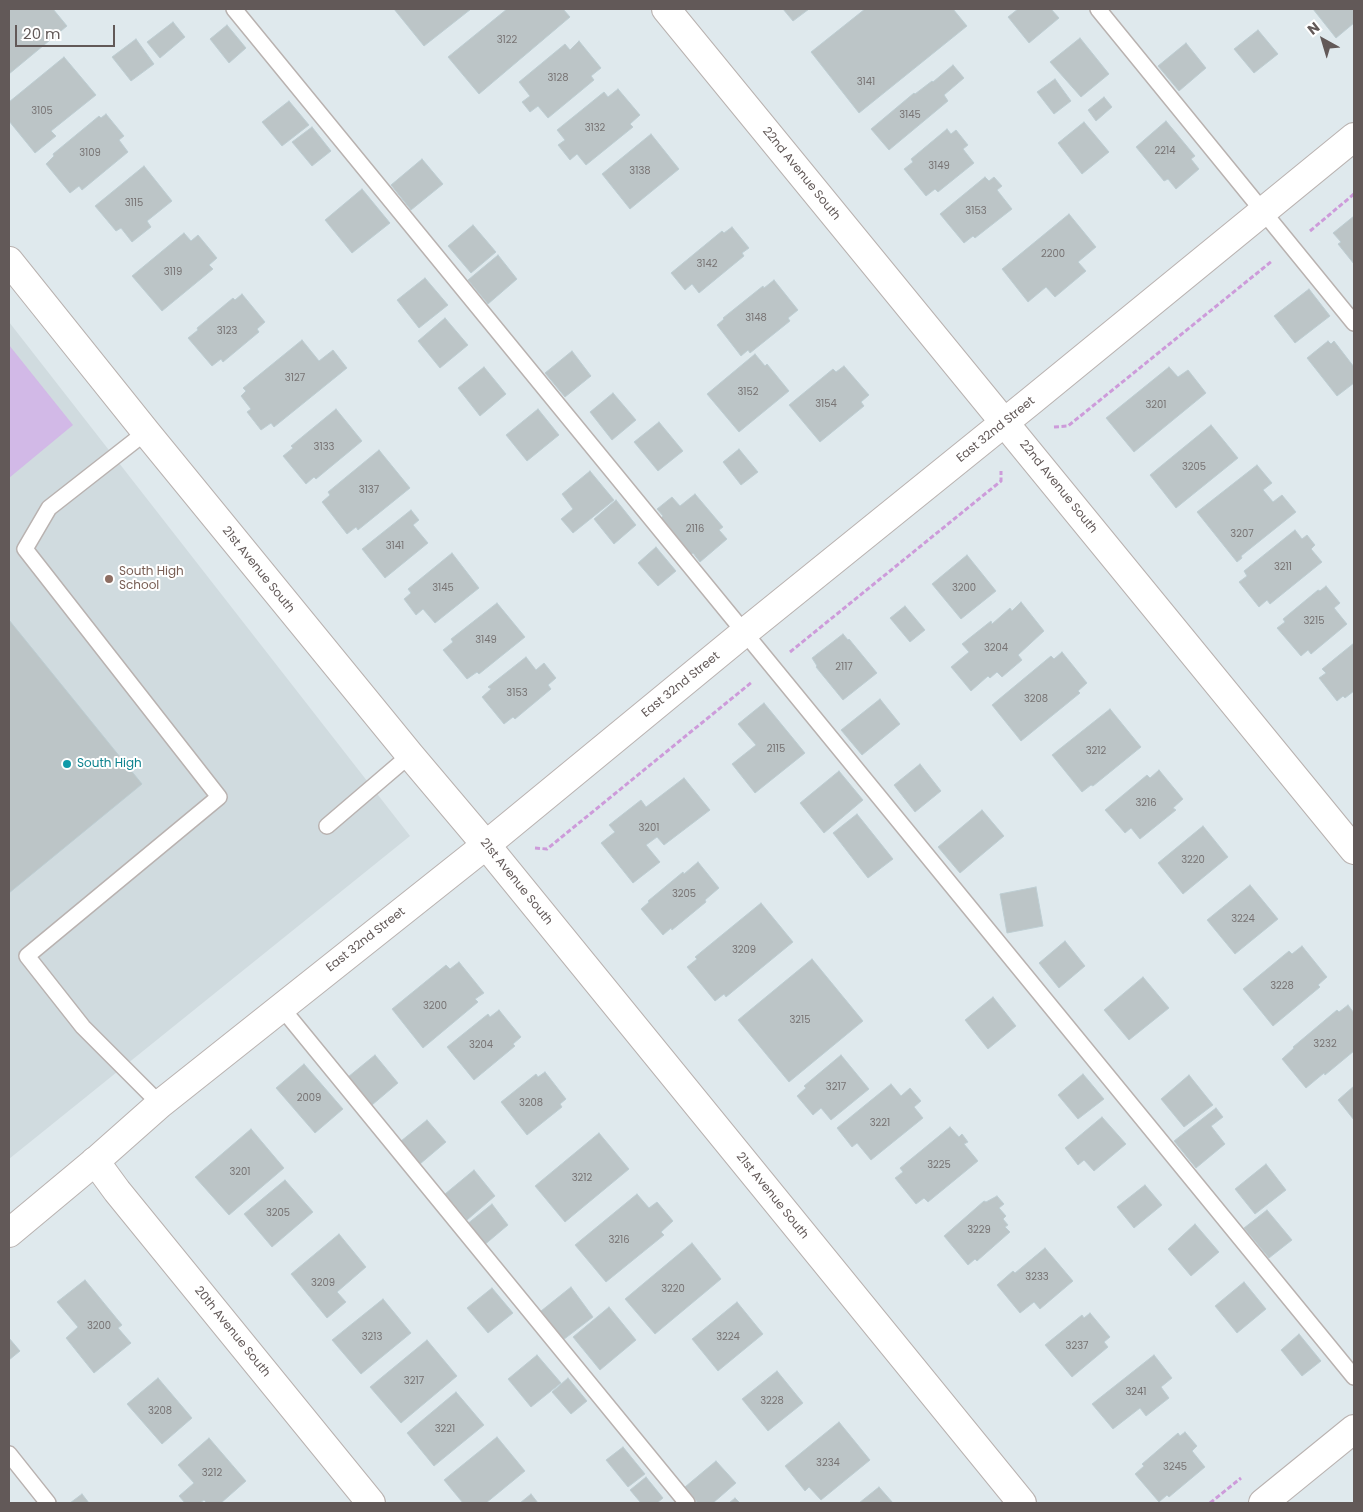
<!DOCTYPE html>
<style>
body{margin:0}
#map{position:relative;width:1363px;height:1512px;overflow:hidden;background:#dfe9ed;font-family:Poppins,sans-serif}
canvas{display:block}
.frame{position:absolute;inset:0;border:10px solid #625958;pointer-events:none}
.north{position:absolute;left:1298px;top:15px;width:50px;height:50px;-webkit-text-stroke:4px #fff;paint-order:stroke;rotate:321deg;font-size:14px;font-weight:700;line-height:20px;text-align:center;color:#625958}
.north::after{content:'';display:block;margin:auto;width:18px;height:22px;background:#625958;clip-path:polygon(50% 0,100% 100%,50% 72%,0 100%)}
.scale{position:absolute;left:15px;top:25px;width:100px;height:22px;box-sizing:border-box;border:2px solid #625958;border-top:0;padding-left:6px;font-size:15px;line-height:18px;white-space:nowrap;color:#625958;-webkit-text-stroke:4px #fff;paint-order:stroke}
</style>
<div id="map">
<canvas width="1363" height="1512"></canvas>
<div class="frame"></div>
<div class="north">N</div>
<div class="scale">20 m</div>
</div>
<script>
const c = document.querySelector('canvas').getContext('2d');
c.lineJoin = 'round';
function fillPath(path, color) {
  c.fillStyle = color;
  c.fill(path, 'evenodd');
}
function poly(rows) {
  const path = new Path2D();
  for (const r of rows) {
    path.moveTo(r[0], r[1]);
    for (let i = 2; i < r.length; i += 2) path.lineTo(r[i], r[i + 1]);
  }
  return path;
}
function trace(path, color, width, dash) {
  c.strokeStyle = color;
  c.lineWidth = width;
  c.lineCap = dash ? 'butt' : 'round';
  c.setLineDash(dash || []);
  c.stroke(path);
}
function label(font, color, halo, rows, align = 'center') {
  c.font = font + ' Poppins,sans-serif';
  c.lineWidth = 4;
  c.setLineDash([]);
  c.textBaseline = 'middle';
  c.strokeStyle = halo;
  c.fillStyle = color;
  for (const [text, x, y, turn = 0] of rows) {
    c.save();
    c.translate(x, y);
    c.rotate((+turn || 0) * Math.PI / 180);
    c.textAlign = isNaN(turn) ? turn : align;
    if (halo) c.strokeText(text, 0, 0);
    c.fillText(text, 0, 0);
    c.restore();
  }
}
const education = poly([
 [9,322,410,836,9,1159]
]);
const green = poly([
 [9,345,73,425,9,478]
]);
const building = poly([
 [9,9,53,9,67,26,9,74,9,9],
 [394,9,471,9,424,46,394,9],
 [507,9,563,9,570,17,479,94,448,57,507,9],
 [783,9,809,9,793,21,783,9],
 [865,9,953,9,967,26,859,113,811,52,865,9],
 [1018,9,1051,9,1059,18,1029,43,1008,17,1018,9],
 [1313,9,1354,9,1354,23,1336,38,1313,9],
 [173,22,185,37,160,58,147,42,173,22],
 [227,25,246,48,229,63,210,39,227,25],
 [1258,30,1278,54,1254,73,1234,49,1258,30],
 [1080,38,1109,74,1081,97,1050,62,1080,38],
 [136,39,154,64,131,81,112,57,136,39],
 [579,41,601,68,591,76,594,80,548,118,538,106,530,112,522,102,530,96,519,82,565,44,570,50,579,41],
 [1186,43,1206,68,1179,91,1158,66,1186,43],
 [64,57,96,95,51,131,56,136,35,153,9,121,9,102,64,57],
 [953,65,964,78,944,95,948,101,889,150,871,129,914,93,915,94,932,81,933,82,953,65],
 [1055,79,1071,101,1054,114,1037,92,1055,79],
 [618,89,640,115,630,124,633,127,586,165,577,154,570,160,558,145,565,140,557,130,604,92,608,97,618,89],
 [1104,97,1112,107,1096,121,1088,110,1104,97],
 [289,101,309,125,282,146,262,122,289,101],
 [106,114,124,136,119,140,128,152,82,190,79,186,70,193,46,164,54,156,53,154,99,116,101,118,106,114],
 [1166,121,1195,156,1191,159,1199,169,1176,189,1168,179,1164,181,1136,147,1166,121],
 [1084,122,1109,152,1082,174,1058,143,1084,122],
 [312,127,331,151,312,166,292,142,312,127],
 [947,129,951,134,956,130,968,145,963,149,974,163,938,192,935,189,926,196,904,169,913,162,911,159,947,129],
 [651,134,679,169,630,209,602,174,651,134],
 [422,159,443,184,411,210,391,185,422,159],
 [144,166,172,201,147,221,151,227,132,242,121,228,116,231,95,206,144,166],
 [985,177,989,181,994,177,1002,186,997,190,1012,209,975,238,973,236,964,243,940,214,985,177],
 [362,189,390,223,352,253,325,220,362,189],
 [1069,214,1096,247,1078,262,1086,271,1055,297,1046,287,1028,302,1002,269,1069,214],
 [1354,216,1354,264,1338,244,1341,242,1333,233,1354,216],
 [473,225,496,252,471,273,448,246,473,225],
 [732,227,749,248,742,253,744,256,699,293,692,284,685,290,671,273,722,231,724,233,732,227],
 [184,233,191,241,198,235,217,258,209,265,213,269,162,311,132,276,184,233],
 [498,255,517,279,488,304,468,280,498,255],
 [425,278,448,305,419,328,397,300,425,278],
 [774,280,798,310,788,318,790,321,750,353,748,350,741,356,717,325,724,319,723,318,763,286,764,288,774,280],
 [1309,289,1330,316,1295,343,1274,316,1309,289],
 [242,294,265,322,257,329,259,332,223,362,221,359,212,366,188,338,198,330,197,328,233,298,235,300,242,294],
 [445,318,468,345,440,368,418,341,445,318],
 [302,340,319,361,333,350,347,368,274,427,271,423,261,430,247,412,251,409,241,396,246,391,243,388,302,340],
 [1328,341,1331,344,1334,341,1354,367,1354,383,1337,396,1307,358,1328,341],
 [572,351,591,376,565,397,545,373,572,351],
 [755,354,765,366,767,364,789,391,739,432,707,394,755,354],
 [844,366,869,395,861,402,864,406,820,442,789,405,833,369,836,372,844,366],
 [484,367,506,394,480,416,458,388,484,367],
 [1169,367,1178,377,1188,370,1206,393,1134,452,1106,418,1169,367],
 [613,393,636,420,612,440,590,412,613,393],
 [336,409,362,441,316,479,314,477,306,484,283,456,293,448,291,446,336,409],
 [538,409,559,435,527,461,506,435,538,409],
 [659,422,683,451,658,471,634,442,659,422],
 [1211,425,1238,458,1176,508,1150,475,1211,425],
 [739,449,758,472,741,485,723,462,739,449],
 [379,450,410,488,358,530,356,527,347,534,322,502,330,495,328,492,379,450],
 [1257,465,1272,483,1263,490,1273,502,1282,495,1296,512,1241,556,1242,558,1237,562,1197,512,1257,465],
 [590,471,614,500,573,533,561,519,573,509,562,494,590,471],
 [695,494,723,527,719,530,727,539,700,562,693,553,690,555,660,519,663,516,657,509,672,497,680,506,695,494],
 [616,500,636,525,614,544,594,519,616,500],
 [411,510,419,520,413,525,428,543,385,578,362,549,411,510],
 [1295,530,1302,539,1307,535,1315,545,1311,549,1322,562,1270,604,1267,600,1259,607,1239,582,1247,576,1244,571,1295,530],
 [656,547,676,571,658,586,638,563,656,547],
 [452,553,479,588,435,623,423,609,416,615,404,599,411,593,408,589,452,553],
 [967,555,996,591,961,619,932,584,967,555],
 [1326,586,1340,603,1334,608,1347,624,1311,654,1308,650,1301,656,1277,628,1285,622,1283,619,1318,590,1320,591,1326,586],
 [1021,602,1044,631,1018,655,1022,660,1002,677,997,672,990,678,988,676,971,691,951,667,969,652,962,644,991,621,992,624,1010,608,1012,611,1021,602],
 [497,603,525,637,479,674,477,672,467,679,443,650,453,642,451,639,497,603],
 [905,606,925,630,910,642,890,618,905,606],
 [9,620,142,784,9,893,9,620],
 [843,634,848,640,849,639,877,673,843,700,816,667,817,666,812,658,843,634],
 [1354,643,1354,691,1345,698,1343,696,1337,701,1319,678,1326,673,1322,669,1354,643],
 [1062,652,1087,683,1078,691,1080,693,1021,741,992,705,1051,656,1054,659,1062,652],
 [526,657,536,670,544,663,556,678,548,685,551,689,515,719,513,717,504,724,482,697,491,689,488,687,526,657],
 [880,699,900,724,862,755,841,730,880,699],
 [764,703,805,753,755,793,732,764,756,745,738,724,764,703],
 [1110,709,1141,747,1093,786,1091,785,1082,792,1052,755,1110,709],
 [920,764,941,791,915,812,894,785,920,764],
 [1159,770,1183,799,1173,808,1176,810,1140,839,1131,828,1125,833,1105,810,1147,775,1150,778,1159,770],
 [839,771,863,800,824,833,800,803,839,771],
 [684,778,710,810,664,845,657,837,646,845,660,862,633,883,601,843,615,832,609,825,641,800,646,807,684,778],
 [982,810,1004,836,960,873,938,847,982,810],
 [857,814,893,859,868,878,833,833,857,814],
 [1203,826,1228,857,1183,894,1158,863,1203,826],
 [698,862,719,888,705,900,706,902,672,930,671,928,663,935,641,909,649,902,648,901,683,872,684,874,698,862],
 [1250,885,1278,919,1235,954,1207,920,1250,885],
 [1036,887,1043,926,1007,933,1000,894,1036,887],
 [761,903,793,942,726,997,724,994,715,1001,687,967,697,959,695,957,761,903],
 [1065,941,1085,966,1059,988,1039,963,1065,941],
 [1302,946,1327,977,1318,985,1320,987,1273,1026,1243,989,1289,951,1292,954,1302,946],
 [812,959,863,1021,789,1082,738,1020,812,959],
 [459,962,484,993,475,999,478,1002,423,1048,392,1009,446,965,450,969,459,962],
 [1143,977,1169,1008,1129,1040,1104,1010,1143,977],
 [993,997,1016,1026,988,1049,965,1020,993,997],
 [1348,1005,1354,1013,1354,1051,1325,1075,1324,1073,1306,1088,1282,1059,1294,1048,1293,1047,1337,1010,1339,1012,1348,1005],
 [499,1010,521,1037,513,1044,515,1046,474,1080,447,1047,488,1014,490,1017,499,1010],
 [375,1055,398,1083,372,1105,348,1077,375,1055],
 [841,1055,869,1089,831,1120,821,1108,813,1115,797,1096,806,1088,804,1086,841,1055],
 [304,1064,343,1109,315,1133,276,1088,304,1064],
 [545,1072,566,1099,560,1104,562,1107,527,1135,501,1102,536,1074,538,1077,545,1072],
 [1083,1074,1104,1099,1078,1119,1058,1095,1083,1074],
 [1189,1075,1213,1105,1184,1127,1161,1099,1189,1075],
 [891,1084,901,1096,910,1088,921,1101,914,1107,923,1118,871,1160,857,1143,852,1147,837,1128,891,1084],
 [1354,1086,1354,1120,1338,1100,1354,1086],
 [1216,1108,1223,1117,1211,1126,1225,1144,1196,1168,1174,1141,1216,1108],
 [1102,1117,1126,1144,1094,1171,1084,1160,1078,1165,1065,1148,1102,1117],
 [427,1120,446,1142,420,1164,401,1141,427,1120],
 [950,1127,959,1137,962,1134,968,1142,964,1144,978,1161,928,1202,924,1198,916,1204,895,1178,903,1172,900,1168,950,1127],
 [251,1129,284,1168,229,1215,195,1177,251,1129],
 [599,1133,629,1169,565,1222,535,1186,599,1133],
 [1266,1164,1286,1190,1255,1214,1235,1189,1266,1164],
 [474,1170,495,1196,467,1220,445,1194,474,1170],
 [285,1180,313,1212,272,1247,244,1214,285,1180],
 [1145,1185,1162,1205,1134,1228,1117,1207,1145,1185],
 [637,1194,649,1208,657,1202,673,1221,661,1232,664,1235,606,1282,575,1245,637,1194],
 [997,1196,1004,1204,999,1208,1006,1216,1003,1219,1008,1225,1005,1227,1010,1232,977,1261,975,1259,968,1265,944,1236,984,1201,986,1202,997,1196],
 [492,1204,508,1225,483,1246,466,1225,492,1204],
 [1267,1210,1292,1240,1269,1258,1244,1228,1267,1210],
 [1195,1224,1219,1252,1191,1276,1168,1249,1195,1224],
 [339,1234,366,1267,337,1292,346,1302,327,1318,291,1274,339,1234],
 [692,1243,721,1279,655,1334,625,1299,692,1243],
 [1045,1248,1073,1281,1040,1309,1034,1302,1020,1313,997,1285,1013,1271,1015,1273,1045,1248],
 [85,1280,122,1325,118,1328,131,1343,94,1373,66,1338,78,1327,57,1302,85,1280],
 [1244,1282,1266,1309,1237,1333,1215,1306,1244,1282],
 [571,1287,593,1317,563,1340,541,1311,571,1287],
 [492,1288,513,1313,488,1333,467,1308,492,1288],
 [383,1299,411,1333,361,1374,332,1340,383,1299],
 [737,1302,763,1334,718,1371,692,1339,737,1302],
 [609,1307,636,1340,600,1370,573,1337,609,1307],
 [1090,1313,1110,1337,1104,1342,1108,1347,1072,1377,1045,1345,1082,1315,1084,1318,1090,1313],
 [1299,1334,1321,1361,1302,1376,1281,1350,1299,1334],
 [9,1338,20,1351,9,1360,9,1338],
 [427,1340,457,1376,401,1423,370,1387,427,1340],
 [537,1355,561,1383,531,1407,508,1379,537,1355],
 [1154,1355,1172,1378,1161,1387,1169,1398,1146,1416,1140,1408,1113,1429,1092,1404,1154,1355],
 [777,1371,803,1403,768,1431,742,1399,777,1371],
 [158,1378,192,1418,162,1444,127,1404,158,1378],
 [568,1378,587,1401,571,1414,552,1392,568,1378],
 [456,1392,484,1425,434,1466,407,1433,456,1392],
 [839,1422,870,1460,821,1500,809,1487,805,1491,785,1466,839,1422],
 [1185,1432,1197,1446,1192,1451,1205,1467,1169,1497,1167,1495,1159,1502,1135,1474,1144,1466,1142,1464,1178,1433,1180,1436,1185,1432],
 [497,1437,525,1471,486,1503,463,1503,444,1480,497,1437],
 [209,1438,246,1481,221,1503,207,1503,204,1500,200,1503,185,1503,179,1496,194,1483,178,1465,209,1438],
 [623,1447,645,1474,628,1487,606,1460,623,1447],
 [716,1461,736,1483,713,1503,698,1503,685,1487,716,1461],
 [646,1477,663,1498,657,1503,641,1503,630,1490,646,1477],
 [879,1487,893,1503,859,1503,879,1487],
 [82,1494,89,1503,70,1503,82,1494],
 [531,1494,538,1503,520,1503,531,1494],
 [735,1498,740,1503,729,1503,735,1498]
]);
const path = poly([
 [1310,231,1354,194],
 [1054,427,1068,426,1272,261],
 [790,652,1001,481,1001,471],
 [535,848,547,849,752,682],
 [1210,1503,1241,1478]
]);
const service = poly([
 [234,9,1354,1377],
 [1098,9,1354,323],
 [146,432,49,508,25,549,219,797,27,956,83,1027,160,1104],
 [327,826,410,755],
 [281,1007,687,1503],
 [9,1454,48,1503]
]);
const minor = poly([
 [666,9,1354,850],
 [9,261,146,432,410,755,486,845,1022,1503],
 [95,1161,117,1191,371,1503],
 [1263,1503,1354,1429]
]);
const tertiary = poly([
 [9,1233,99,1158,160,1104,486,845,745,632,1031,401,1354,137]
]);
const markers = [
 [109,579,5,"#8d6e63"],
 [67,764,5,"#0f9aa8"]
];
const numberNames = [
 ["3122",507,40],
 ["3128",558,78],
 ["3141",866,82],
 ["3105",42,111],
 ["3145",910,115],
 ["3132",595,128],
 ["2214",1165,151],
 ["3109",90,153],
 ["3149",939,166],
 ["3138",640,171],
 ["3115",134,203],
 ["3153",976,211],
 ["2200",1053,254],
 ["3142",707,264],
 ["3119",173,272],
 ["3148",756,318],
 ["3123",227,331],
 ["3127",295,378],
 ["3152",748,392],
 ["3154",826,404],
 ["3201",1156,405],
 ["3133",324,447],
 ["3205",1194,467],
 ["3137",369,490],
 ["2116",695,529],
 ["3207",1242,534],
 ["3141",395,546],
 ["3211",1283,567],
 ["3145",443,588],
 ["3200",964,588],
 ["3215",1314,621],
 ["3149",486,640],
 ["3204",996,648],
 ["2117",844,667],
 ["3153",517,693],
 ["3208",1036,699],
 ["2115",776,749],
 ["3212",1096,751],
 ["3216",1146,803],
 ["3201",649,828],
 ["3220",1193,860],
 ["3205",684,894],
 ["3224",1243,919],
 ["3209",744,950],
 ["3228",1282,986],
 ["3200",435,1006],
 ["3215",800,1020],
 ["3232",1325,1044],
 ["3204",481,1045],
 ["3217",836,1087],
 ["2009",309,1098],
 ["3208",531,1103],
 ["3221",880,1123],
 ["3225",939,1165],
 ["3201",240,1172],
 ["3212",582,1178],
 ["3205",278,1213],
 ["3229",979,1230],
 ["3216",619,1240],
 ["3233",1037,1277],
 ["3209",323,1283],
 ["3220",673,1289],
 ["3200",99,1326],
 ["3213",372,1337],
 ["3224",728,1337],
 ["3237",1077,1346],
 ["3217",414,1381],
 ["3241",1136,1392],
 ["3228",772,1401],
 ["3208",160,1411],
 ["3221",445,1429],
 ["3234",828,1463],
 ["3245",1175,1467],
 ["3212",212,1473]
];
const streetNames = [
 ["22nd Avenue South",801,174,51],
 ["East 32nd Street",996,430,-39],
 ["22nd Avenue South",1058,487,51],
 ["21st Avenue South",258,570,51],
 ["East 32nd Street",681,685,-39],
 ["21st Avenue South",516,882,51],
 ["East 32nd Street",366,940,-38],
 ["21st Avenue South",772,1196,51],
 ["20th Avenue South",232,1332,51]
];
const educationNames = [
 ["South High",119,572],
 ["School",119,586]
];
const cultureNames = [
 ["South High",77,764]
];
fillPath(education, '#d0dbdf');
fillPath(green, '#d2b9e7');
fillPath(building, '#bcc5c7');
trace(building, '#bdcdd2', 1);
trace(service, '#b9b2b0', 18);
trace(minor, '#b9b2b0', 30);
trace(tertiary, '#b9b2b0', 30);
trace(path, '#cd9bda', 3, [5, 2.5]);
trace(service, '#fff', 15);
trace(minor, '#fff', 28);
trace(tertiary, '#fff', 28);
for (const [x, y, r, color] of markers) {
  const dot = new Path2D();
  dot.arc(x, y, r, 0, 2 * Math.PI);
  c.fillStyle = color;
  c.fill(dot);
  trace(dot, '#fff', 2);
}
label('10px', '#787474', null, numberNames);
label('12px', '#625958', '#fff', streetNames);
label('12px', '#785e54', '#fff', educationNames, 'left');
label('12px', '#0d838f', '#fff', cultureNames, 'left');
</script>
